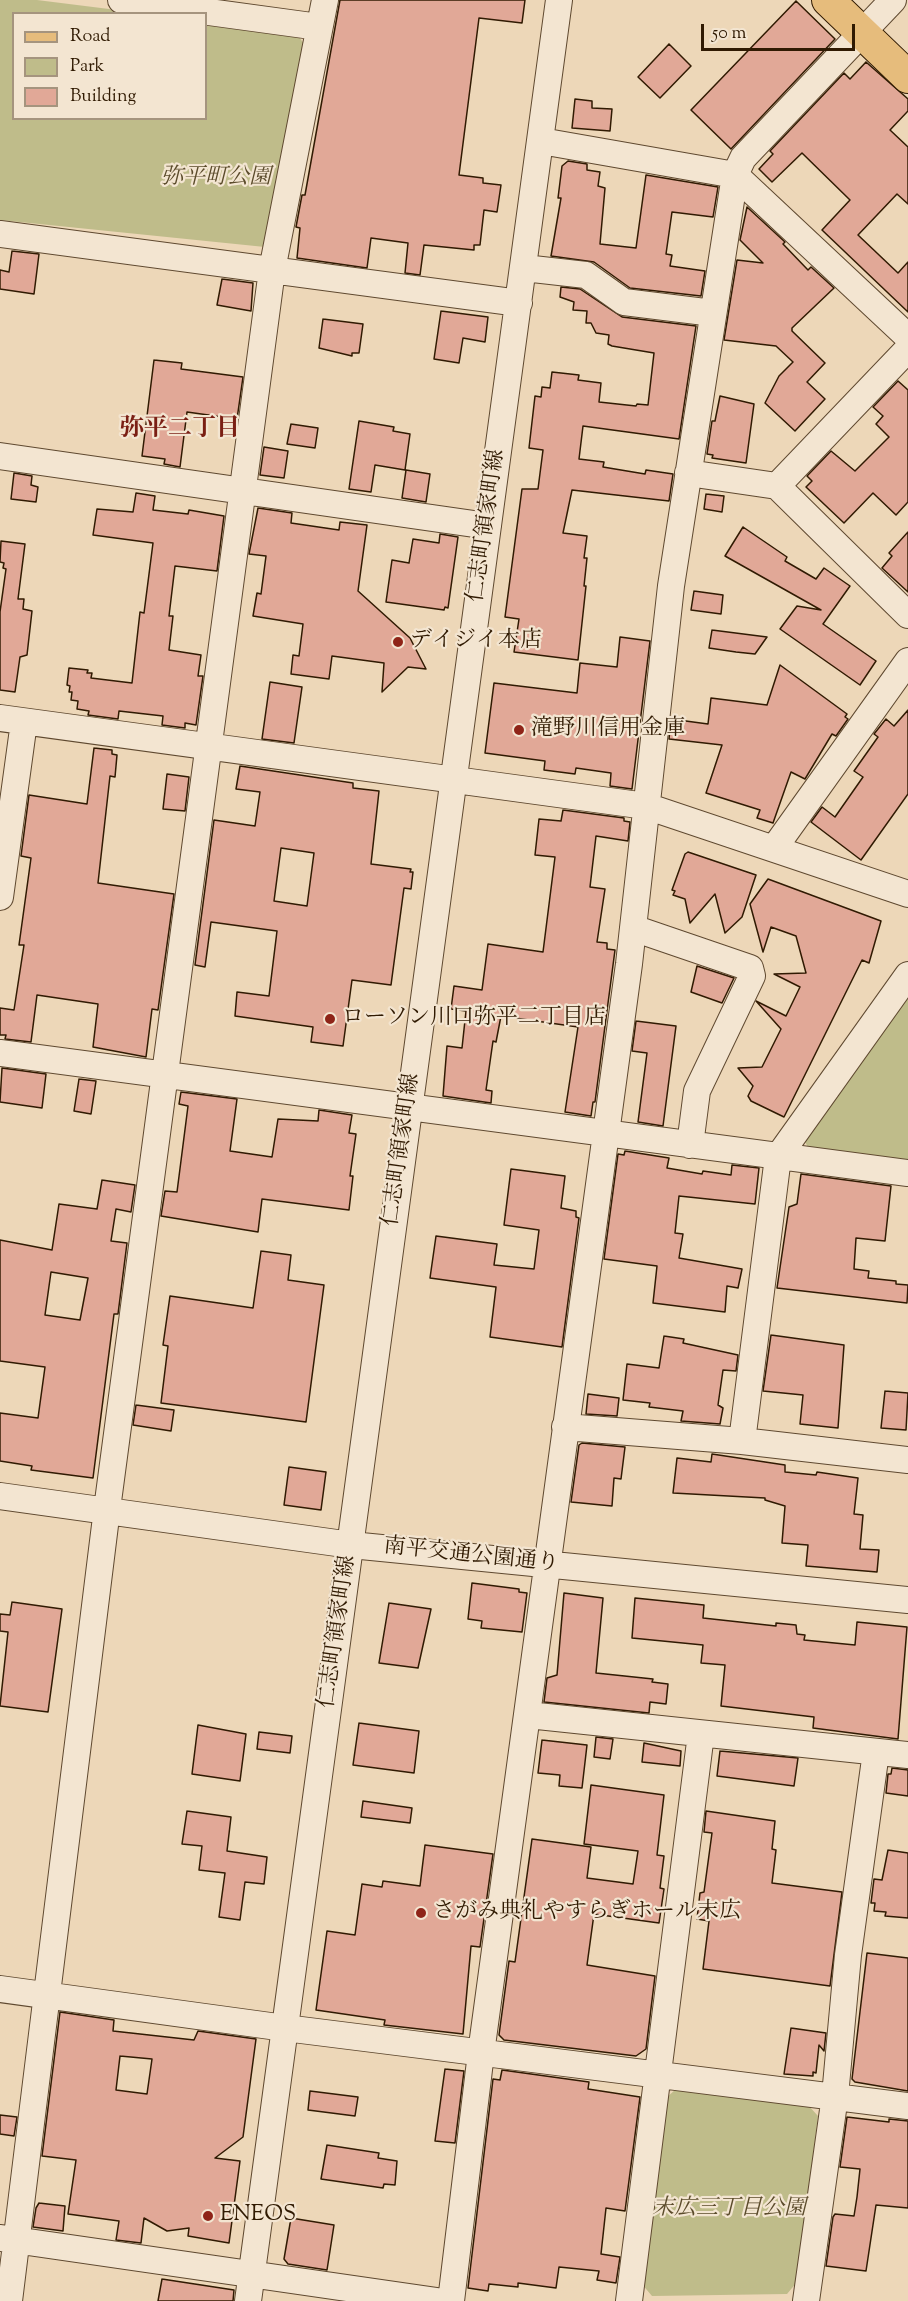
<!DOCTYPE html>
<meta charset="utf-8">
<style>
body{margin:0}
#map{position:relative;width:908px;height:2301px;overflow:hidden;background:#edd7b8;font-family:"Sorts Mill Goudy",serif}
canvas{display:block}
.legend{position:absolute;left:12px;top:12px;width:195px;height:108px;box-sizing:border-box;background:#f3e5d1;border:2px solid #a5947e;margin:0;padding:8px 10px;list-style:none;font-size:18px;color:#301a02}
.legend li{display:flex;align-items:center;gap:12px;height:30px}
.legend b{width:30px;border:2px solid #a5947e}
.scale{position:absolute;left:701px;top:24px;width:154px;height:27px;box-sizing:border-box;border:3px solid #301a02;border-top:0;padding-left:8px;font-size:18px;line-height:21px;white-space:nowrap;color:#301a02;-webkit-text-stroke:4px #f3e5d1;paint-order:stroke}
</style>
<div id="map">
<canvas width="908" height="2301"></canvas>
<ul class="legend">
<li><b style="height:8px;background:#e6bc7c"></b>Road</li>
<li><b style="height:16px;background:#bfbc8a"></b>Park</li>
<li><b style="height:16px;background:#e1a897"></b>Building</li>
</ul>
<div class="scale">50 m</div>
</div>
<script>
const c = document.querySelector('canvas').getContext('2d');
c.lineJoin = 'round';
function fillPath(path, color) {
  c.fillStyle = color;
  c.fill(path, 'evenodd');
}
function poly(rows) {
  const path = new Path2D();
  for (const r of rows) {
    path.moveTo(r[0], r[1]);
    for (let i = 2; i < r.length; i += 2) path.lineTo(r[i], r[i + 1]);
  }
  return path;
}
function trace(path, color, width, dash) {
  c.strokeStyle = color;
  c.lineWidth = width;
  c.lineCap = dash ? 'butt' : 'round';
  c.setLineDash(dash || []);
  c.stroke(path);
}
function label(font, color, halo, rows, align = 'center') {
  c.font = font + ' "Sorts Mill Goudy","Noto Serif JP",serif';
  c.lineWidth = 4.5;
  c.setLineDash([]);
  c.textBaseline = 'middle';
  c.strokeStyle = halo;
  c.fillStyle = color;
  for (const [text, x, y, turn = 0] of rows) {
    c.save();
    c.translate(x, y);
    c.rotate((+turn || 0) * Math.PI / 180);
    c.textAlign = isNaN(turn) ? turn : align;
    if (halo) c.strokeText(text, 0, 0);
    c.fillText(text, 0, 0);
    c.restore();
  }
}
const green = poly([
 [0,0,37,0,141,13,14,14,14,118,206,118,206,22,297,34,307,48,265,247,0,220],
 [908,988,908,1163,810,1151,804,1140],
 [675,2090,808,2105,818,2116,797,2282,787,2294,652,2296,641,2283,666,2098]
]);
const building = poly([
 [340,0,525,0,522,23,479,18,459,175,483,178,483,183,501,185,497,212,484,210,480,245,474,245,474,250,424,245,420,275,405,273,408,243,371,238,367,268,297,258,300,228,296,227,302,195,305,195,340,0],
 [796,1,835,39,731,149,691,110,796,1],
 [669,44,691,66,660,98,638,77,669,44],
 [866,62,908,99,908,111,890,130,908,147,908,204,897,194,858,235,898,273,908,262,908,312,822,230,850,200,802,153,772,182,759,169,773,154,770,151,844,73,850,79,866,62],
 [575,99,592,101,592,108,612,109,610,131,572,128,575,99],
 [568,161,587,164,587,170,600,172,598,186,605,188,600,244,636,248,646,175,718,187,713,217,672,212,666,254,672,255,670,266,705,271,701,296,630,288,594,262,551,256,561,198,558,198,562,166,568,161],
 [747,207,785,242,783,244,808,270,811,267,834,288,792,328,792,331,825,363,807,382,825,399,795,431,765,403,779,376,793,362,776,346,724,340,737,260,763,263,740,240,747,207],
 [12,251,39,254,34,294,0,289,0,270,9,272,12,251],
 [222,279,253,283,251,311,217,305,222,279],
 [561,287,580,289,622,317,696,326,679,439,583,426,579,459,604,462,603,467,645,474,646,470,673,474,669,501,572,490,563,533,587,536,584,558,587,558,584,586,586,586,578,660,514,652,519,619,505,617,522,489,538,489,543,450,529,448,535,396,541,397,542,387,550,388,552,372,579,375,578,380,601,383,599,402,636,406,637,404,648,405,654,353,612,346,608,344,609,335,596,333,591,323,586,323,587,311,573,310,574,302,560,297,561,287],
 [441,311,488,317,485,342,463,338,459,363,434,359,441,311],
 [323,319,363,324,359,353,352,353,352,356,319,348,323,319],
 [154,360,182,363,181,369,243,377,237,419,187,412,180,467,164,464,165,459,142,456,154,360],
 [898,381,908,390,908,502,896,515,873,493,844,523,806,487,812,481,807,476,831,451,855,471,889,437,876,424,883,416,873,407,898,381],
 [720,396,754,404,746,463,712,458,713,455,707,454,712,421,715,421,720,396],
 [359,421,394,427,393,431,410,434,405,470,375,465,371,492,349,489,359,421],
 [291,424,318,428,315,448,287,444,291,424],
 [264,447,288,451,284,478,260,475,264,447],
 [406,470,430,474,426,502,402,498,406,470],
 [14,473,32,476,31,485,38,487,36,502,11,499,14,473],
 [136,493,155,496,153,510,188,514,189,510,224,516,217,571,175,566,169,616,173,616,169,650,201,655,198,676,203,676,196,725,185,723,185,728,162,725,163,716,119,711,118,719,88,715,89,711,77,709,78,701,71,700,72,692,69,692,70,686,67,685,69,668,88,670,87,673,92,673,91,678,132,683,140,612,144,613,153,543,93,535,97,509,133,512,136,493],
 [706,494,724,496,722,512,704,509,706,494],
 [258,508,292,513,291,523,339,530,340,522,367,525,358,591,410,638,426,669,408,667,382,692,384,663,332,656,329,679,291,674,293,655,299,656,303,624,253,616,257,593,261,594,266,556,249,554,258,508],
 [743,527,787,557,785,561,816,579,824,568,850,586,823,624,876,661,860,685,780,629,797,606,821,610,725,556,743,527],
 [908,532,908,592,882,568,892,556,889,553,908,532],
 [440,534,458,537,448,608,445,607,444,610,386,602,392,560,409,563,413,539,439,543,440,534],
 [1,541,25,544,18,599,24,599,23,609,32,611,27,655,20,657,15,692,0,690,0,612,6,569,3,568,4,563,0,562,1,541],
 [694,591,723,595,721,614,691,610,694,591],
 [712,630,767,637,755,654,736,652,709,648,712,630],
 [620,637,650,641,632,789,610,786,611,773,576,768,575,774,544,770,545,761,485,753,494,683,577,693,580,663,617,667,620,637],
 [780,665,847,714,845,717,848,719,836,736,832,734,805,779,791,772,773,823,757,818,760,810,706,793,722,745,669,739,671,719,708,724,711,698,767,705,780,665],
 [270,682,302,687,294,743,262,739,270,682],
 [908,710,908,794,861,860,811,822,822,807,835,817,863,777,854,771,878,737,874,734,886,719,894,726,908,710],
 [94,748,112,750,112,754,117,755,115,777,110,776,98,883,174,894,158,1010,152,1009,146,1057,93,1047,98,1004,37,995,31,1042,5,1039,6,1035,0,1035,0,1008,14,1010,24,945,19,945,31,858,21,856,29,795,87,804,94,748],
 [240,766,353,783,353,788,379,791,371,864,411,869,410,872,413,872,411,889,404,888,391,985,352,980,343,1046,311,1042,313,1027,235,1016,237,992,269,996,277,931,211,922,205,967,195,965,214,820,255,826,260,792,236,789,240,766],
 [281,848,314,853,307,906,274,901,281,848],
 [167,774,189,777,185,811,163,809,167,774],
 [563,810,624,818,624,821,630,822,628,841,596,836,590,887,605,889,597,942,607,943,607,949,615,950,595,1102,593,1102,591,1116,565,1112,578,1027,501,1016,496,1042,493,1041,486,1090,492,1091,491,1103,443,1096,447,1046,462,1048,466,1011,451,1009,454,986,482,990,488,944,543,952,555,857,535,855,539,819,561,821,563,810],
 [688,852,756,875,742,917,725,933,715,894,690,923,685,899,673,895,675,891,672,890,685,854,688,852],
 [768,879,881,921,869,963,862,960,784,1117,751,1101,748,1096,753,1086,738,1068,762,1067,781,1029,756,1001,786,1016,800,987,774,974,806,973,796,936,771,927,763,952,750,904,768,879],
 [697,966,734,978,722,1003,691,992,697,966],
 [636,1021,676,1026,663,1126,638,1122,647,1053,632,1051,636,1021],
 [2,1068,46,1074,42,1108,0,1102,2,1068],
 [79,1079,96,1081,91,1114,74,1111,79,1079],
 [181,1092,237,1099,230,1151,272,1157,278,1119,318,1121,319,1110,352,1115,349,1133,356,1134,350,1176,353,1176,349,1210,262,1199,258,1232,161,1216,165,1191,177,1192,188,1106,179,1104,181,1092],
 [625,1151,669,1158,667,1168,702,1174,703,1171,731,1175,732,1165,759,1168,755,1204,679,1196,675,1233,683,1234,679,1258,742,1269,738,1288,727,1286,725,1312,653,1303,657,1266,604,1259,618,1154,624,1155,625,1151],
 [511,1169,565,1176,561,1208,576,1211,576,1217,579,1218,562,1347,490,1337,496,1287,430,1278,436,1236,497,1244,494,1265,534,1269,539,1230,504,1225,511,1169],
 [801,1174,891,1186,885,1241,856,1238,854,1269,869,1271,868,1278,896,1281,896,1284,908,1285,907,1303,777,1288,789,1207,797,1204,801,1174],
 [102,1180,135,1185,131,1212,116,1209,111,1241,127,1243,118,1314,114,1314,93,1478,31,1470,32,1466,0,1461,0,1413,38,1418,45,1367,0,1361,0,1240,52,1250,59,1204,97,1209,102,1180],
 [51,1272,88,1278,80,1320,45,1315,51,1272],
 [261,1251,291,1255,288,1280,324,1285,306,1422,161,1403,168,1346,163,1345,170,1296,253,1308,261,1251],
 [771,1335,844,1345,838,1428,800,1424,803,1395,763,1391,771,1335],
 [664,1336,684,1339,683,1343,738,1355,736,1371,723,1370,718,1405,723,1408,720,1424,681,1421,683,1411,649,1407,650,1403,623,1400,627,1364,659,1368,664,1336],
 [885,1391,908,1393,906,1430,881,1428,885,1391],
 [588,1394,619,1398,617,1416,586,1414,588,1394],
 [136,1405,174,1410,171,1431,133,1425,136,1405],
 [582,1443,625,1447,621,1479,614,1478,612,1506,571,1502,579,1445,582,1443],
 [712,1454,785,1465,785,1472,816,1475,817,1472,858,1478,854,1514,863,1515,860,1549,879,1550,877,1572,806,1566,808,1545,782,1543,785,1506,765,1500,765,1498,673,1493,677,1458,711,1462,712,1454],
 [289,1467,326,1472,321,1510,284,1505,289,1467],
 [472,1583,519,1589,519,1592,527,1593,522,1632,481,1628,482,1621,468,1619,472,1583],
 [564,1593,603,1598,596,1673,653,1679,652,1682,668,1684,666,1704,650,1702,649,1713,544,1702,547,1678,557,1675,564,1593],
 [635,1598,704,1605,703,1618,776,1626,776,1623,796,1625,797,1634,805,1635,804,1640,855,1645,857,1622,907,1627,898,1739,813,1728,814,1717,721,1706,725,1665,701,1663,703,1645,632,1638,635,1598],
 [12,1602,62,1609,48,1712,0,1706,8,1632,0,1631,0,1614,10,1615,12,1602],
 [389,1603,431,1609,418,1668,379,1663,389,1603],
 [359,1723,419,1731,414,1773,353,1765,359,1723],
 [198,1725,246,1734,240,1781,192,1774,198,1725],
 [259,1732,292,1736,290,1753,257,1749,259,1732],
 [596,1737,613,1739,610,1759,594,1757,596,1737],
 [542,1740,587,1745,582,1788,559,1786,560,1775,538,1773,542,1740],
 [644,1743,681,1751,680,1766,642,1762,644,1743],
 [720,1751,798,1758,794,1786,717,1776,720,1751],
 [892,1768,908,1770,908,1796,886,1793,888,1774,891,1774,892,1768],
 [591,1785,664,1795,657,1855,664,1856,660,1888,664,1889,659,1923,594,1914,587,1965,655,1976,646,2049,636,2056,504,2040,499,2035,509,1961,515,1962,532,1839,591,1847,587,1878,633,1884,638,1851,584,1844,591,1785],
 [363,1801,412,1808,410,1823,361,1817,363,1801],
 [187,1811,231,1817,227,1851,267,1857,264,1884,245,1882,240,1920,219,1917,225,1873,199,1870,202,1846,182,1844,187,1811],
 [706,1811,775,1821,772,1849,776,1850,772,1883,842,1892,830,1986,703,1969,709,1921,697,1919,700,1893,704,1892,712,1833,704,1832,706,1811],
 [425,1845,493,1854,480,1947,471,1946,463,2034,384,2025,385,2020,316,2010,327,1931,355,1935,362,1884,382,1887,383,1881,420,1886,425,1845],
 [888,1850,908,1853,908,1918,885,1916,886,1912,874,1911,875,1903,871,1903,874,1879,882,1880,888,1850],
 [867,1953,908,1958,908,2091,855,2082,852,2079,867,1953],
 [60,2012,114,2020,113,2031,194,2040,198,2031,256,2039,243,2137,215,2158,240,2161,229,2243,188,2236,189,2228,167,2231,144,2218,141,2243,116,2240,119,2221,68,2214,76,2160,42,2156,60,2012],
 [120,2056,152,2059,147,2094,116,2090,120,2056],
 [791,2028,826,2033,824,2051,819,2045,816,2073,813,2072,813,2076,784,2074,791,2028],
 [445,2069,464,2071,455,2143,435,2141,445,2069],
 [502,2070,589,2082,588,2089,640,2097,625,2211,606,2208,601,2254,620,2257,616,2283,597,2280,599,2271,559,2267,556,2288,518,2283,518,2287,489,2284,488,2291,468,2288,493,2079,500,2080,502,2070],
 [310,2091,358,2097,355,2116,308,2110,310,2091],
 [0,2115,17,2117,14,2136,0,2134,0,2115],
 [847,2117,889,2122,889,2119,908,2121,908,2208,876,2205,866,2271,826,2266,833,2217,835,2214,854,2216,857,2197,860,2169,840,2167,847,2117],
 [327,2145,379,2153,378,2158,397,2161,395,2185,384,2184,383,2188,321,2179,327,2145],
 [39,2203,65,2206,63,2231,33,2227,36,2208,39,2203],
 [291,2218,334,2225,327,2270,288,2264,284,2259,291,2218],
 [162,2279,234,2290,233,2301,158,2301,162,2279]
]);
const minor = poly([
 [121,0,319,27],
 [541,141,735,175,908,337],
 [0,234,519,303],
 [524,268,586,275,624,302,713,313],
 [0,456,488,526],
 [688,473,777,486,908,615],
 [777,486,908,349],
 [0,718,646,806,908,894],
 [775,847,908,661],
 [0,897,24,722],
 [633,928,750,968,752,976,697,1091,690,1145],
 [0,1053,908,1173],
 [565,1427,742,1441,908,1460],
 [742,1441,778,1157,908,975],
 [0,1496,351,1545,908,1600],
 [528,1715,908,1755],
 [0,1989,285,2028,908,2106],
 [1,2238,437,2301],
 [9,2301,107,1509,272,270,325,0],
 [248,2301,559,0],
 [451,2301,481,2053,629,964,671,586,735,175,743,158,893,0],
 [629,2301,701,1734],
 [806,2301,835,2096,848,1955,876,1752]
]);
const major = poly([
 [828,0,908,77]
]);
const markers = [
 [398,642,6,"#8f2418"],
 [519,730,6,"#8f2418"],
 [330,1019,6,"#8f2418"],
 [421,1913,6,"#8f2418"],
 [208,2216,6,"#8f2418"]
];
const parkNames = [
 ["弥平町公園",216,179],
 ["末広三丁目公園",729,2210]
];
const streetNames = [
 ["仁志町領家町線",488,526,-82],
 ["仁志町領家町線",403,1150,-82],
 ["南平交通公園通り",471,1557,6],
 ["仁志町領家町線",339,1632,-82]
];
const poiNames = [
 ["デイジイ本店",410,642],
 ["滝野川信用金庫",531,730],
 ["ローソン川口弥平二丁目店",342,1019],
 ["さがみ典礼やすらぎホール末広",433,1913],
 ["ENEOS",220,2216]
];
const neighbourhoodNames = [
 ["弥平二丁目",180,431]
];
fillPath(green, '#bfbc8a');
fillPath(building, '#e1a897');
trace(building, '#301a02', 1.5);
trace(minor, '#5f4930', 28);
trace(major, '#301a02', 34);
trace(minor, '#f3e5d1', 26);
trace(major, '#e6bc7c', 32);
for (const [x, y, r, color] of markers) {
  const dot = new Path2D();
  dot.arc(x, y, r, 0, 2 * Math.PI);
  c.fillStyle = color;
  c.fill(dot);
  trace(dot, '#f3e5d1', 2);
}
label('italic 22px', '#5b4b2b', '#f3e5d1', parkNames);
label('22px', '#301a02', '#f3e5d1', streetNames);
label('22px', '#301a02', '#f3e5d1', poiNames, 'left');
label('bold 24px', '#7a1f14', '#f3e5d1', neighbourhoodNames);
</script>
